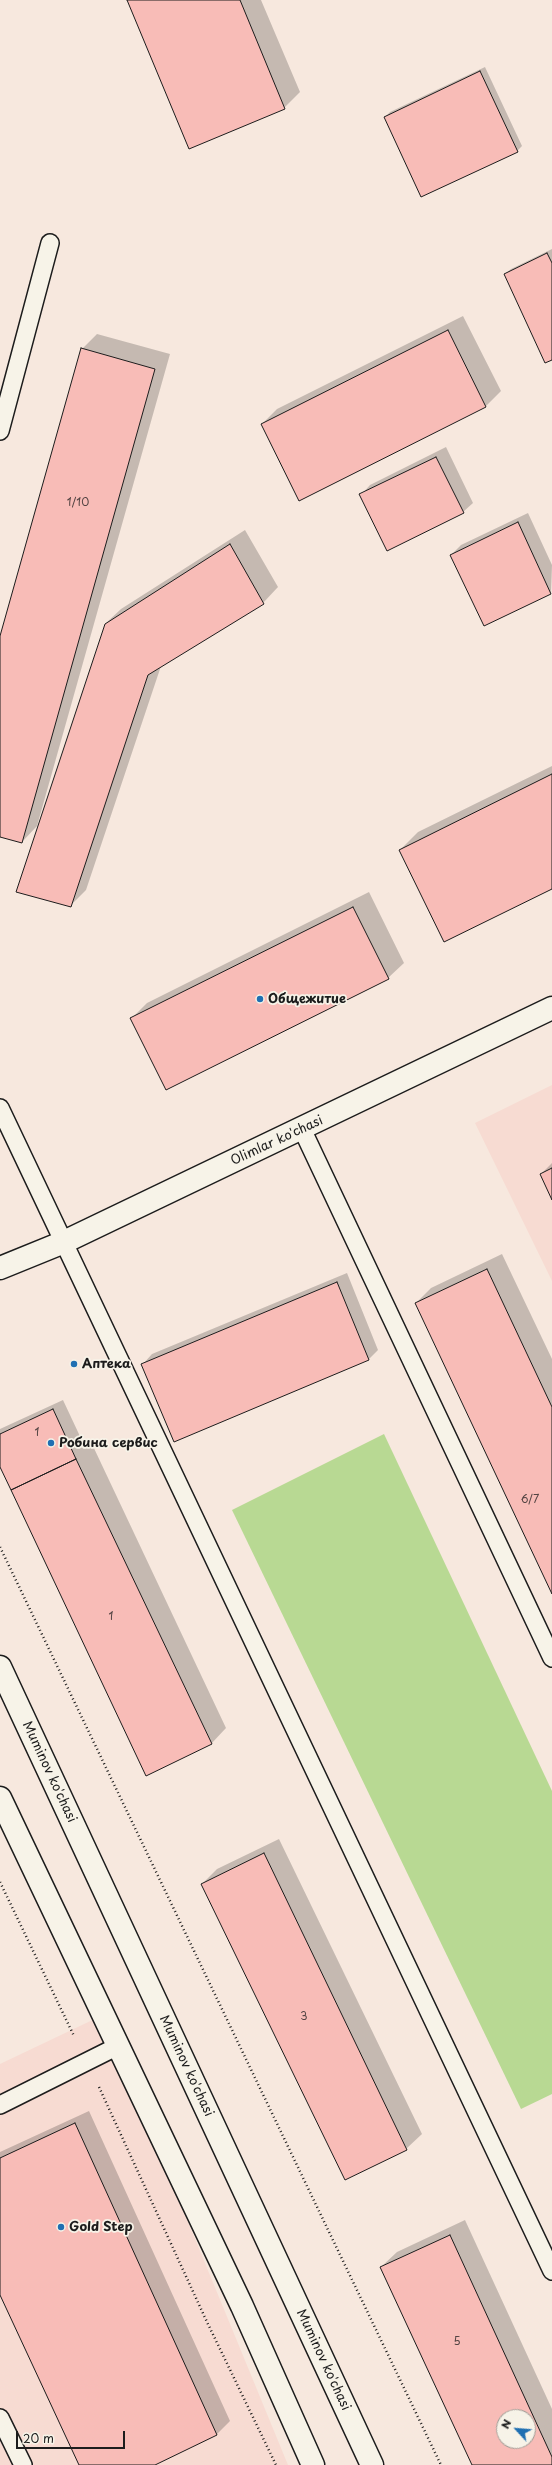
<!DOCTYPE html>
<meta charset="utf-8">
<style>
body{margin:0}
#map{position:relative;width:552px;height:2465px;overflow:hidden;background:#f7e8de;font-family:"Playpen Sans",sans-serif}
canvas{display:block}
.north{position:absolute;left:496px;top:2409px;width:40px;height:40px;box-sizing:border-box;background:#f7f3e8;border:1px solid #9f9d96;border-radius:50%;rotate:296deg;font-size:11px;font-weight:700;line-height:16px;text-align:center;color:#1c1c1c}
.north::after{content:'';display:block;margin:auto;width:14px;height:18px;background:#1f6fb2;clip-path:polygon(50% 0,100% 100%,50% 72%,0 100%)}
.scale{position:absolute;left:16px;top:2431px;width:109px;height:18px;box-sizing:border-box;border:2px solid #1c1c1c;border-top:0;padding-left:5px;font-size:12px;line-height:14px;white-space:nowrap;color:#1c1c1c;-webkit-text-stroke:3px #f7f3e8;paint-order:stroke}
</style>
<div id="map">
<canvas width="552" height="2465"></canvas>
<div class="north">N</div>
<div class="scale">20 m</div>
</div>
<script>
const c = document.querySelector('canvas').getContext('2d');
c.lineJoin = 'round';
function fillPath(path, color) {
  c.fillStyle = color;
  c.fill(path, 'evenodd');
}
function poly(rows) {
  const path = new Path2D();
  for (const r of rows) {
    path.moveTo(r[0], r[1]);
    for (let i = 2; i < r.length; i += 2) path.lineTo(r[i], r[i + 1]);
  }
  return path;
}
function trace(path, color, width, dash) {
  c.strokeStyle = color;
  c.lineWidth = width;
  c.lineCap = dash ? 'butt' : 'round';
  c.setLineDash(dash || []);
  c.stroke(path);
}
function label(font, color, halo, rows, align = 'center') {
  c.font = font + ' "Playpen Sans",sans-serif';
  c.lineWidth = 3.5;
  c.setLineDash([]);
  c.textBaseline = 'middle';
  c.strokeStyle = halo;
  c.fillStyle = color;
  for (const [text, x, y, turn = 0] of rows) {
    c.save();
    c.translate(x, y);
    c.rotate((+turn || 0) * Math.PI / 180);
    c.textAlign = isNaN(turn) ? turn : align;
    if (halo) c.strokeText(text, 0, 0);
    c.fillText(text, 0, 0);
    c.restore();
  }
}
const built = poly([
 [552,1085,552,1281,475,1123],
 [103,2015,288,2465,0,2465,0,2064]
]);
const green = poly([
 [384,1434,552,1791,552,2094,521,2109,232,1510]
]);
const shadow = poly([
 [128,0,261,0,300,92,284,108],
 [485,67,522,146,517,151,385,117,390,112],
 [552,249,552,358,505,274,511,269],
 [463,316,501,391,486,406,300,500,262,424,277,409],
 [97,334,170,354,37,826,22,842,0,836,0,640,82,349],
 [446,447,473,503,463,512,361,495,370,485],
 [528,513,552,565,551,593,451,555,461,545],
 [245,530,278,587,263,603,161,666,86,890,71,905,105,624,121,609],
 [552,766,552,888,400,850,418,832],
 [369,892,404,963,388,978,131,1019,147,1003],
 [552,1163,552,1198,541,1174],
 [502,1254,552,1359,552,1591,416,1303,431,1288],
 [347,1273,378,1350,369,1359,143,1364,152,1354],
 [63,1400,85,1447,92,1444,226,1728,211,1744,0,1465,0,1429],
 [279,1839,422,2134,406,2149,202,1884,217,1869],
 [89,2111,230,2421,217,2434,153,2465,80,2465,0,2293,0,2152],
 [465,2220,552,2409,552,2465,473,2465,381,2267,397,2252],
 [504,2417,528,2417,528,2441,504,2441]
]);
const building = poly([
 [127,0,240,0,285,109,189,149,127,0],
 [480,71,518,152,421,197,384,117,480,71],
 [547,253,552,263,552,360,545,363,504,274,547,253],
 [448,330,486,407,299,501,261,424,448,330],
 [81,348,155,369,22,843,0,837,0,636,81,348],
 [436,457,464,513,387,551,359,494,436,457],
 [518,522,551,594,484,626,450,555,518,522],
 [230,544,264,604,148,675,71,907,16,892,105,624,230,544],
 [552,774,552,889,444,942,399,850,552,774],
 [353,907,389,979,166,1090,130,1018,353,907],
 [552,1168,552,1200,540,1174,552,1168],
 [487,1269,552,1407,552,1594,415,1303,487,1269],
 [337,1282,369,1360,174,1442,141,1364,337,1282],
 [53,1409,76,1459,11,1490,0,1467,0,1434,53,1409],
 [76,1459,212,1744,146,1776,11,1490,76,1459],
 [264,1853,407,2150,345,2180,201,1884,264,1853],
 [75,2123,217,2435,155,2465,79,2465,0,2295,0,2158,75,2123],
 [450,2235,552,2457,552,2465,472,2465,380,2267,450,2235],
 [504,2417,528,2417,528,2441,504,2441,504,2417]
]);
const path = poly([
 [0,1547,441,2465],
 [0,1882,74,2036],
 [99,2087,207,2322,276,2465]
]);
const service = poly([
 [0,431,50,243],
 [0,1108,552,2271],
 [302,1129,552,1658],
 [0,2105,118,2046],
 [0,2418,23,2465]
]);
const minor = poly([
 [0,1268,64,1242,552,1008]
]);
const secondary = poly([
 [0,1667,372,2465],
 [0,1798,242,2306,313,2465]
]);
const markers = [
 [260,999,4,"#1f6fb2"],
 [74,1364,4,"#1f6fb2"],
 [51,1443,4,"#1f6fb2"],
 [61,2227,4,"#1f6fb2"]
];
const numberNames = [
 ["1/10",78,503],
 ["1",37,1433],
 ["6/7",530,1500],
 ["1",111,1617],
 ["3",304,2017],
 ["5",457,2342]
];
const poiNames = [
 ["Общежитие",268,999],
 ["Аптека",82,1364],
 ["Робина сервис",59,1443],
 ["Gold Step",69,2227]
];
const streetNames = [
 ["Olimlar ko'chasi",277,1141,-25],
 ["Muminov ko'chasi",49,1772,65],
 ["Muminov ko'chasi",186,2066,65],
 ["Muminov ko'chasi",323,2360,65]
];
fillPath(built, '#f7dbd2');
fillPath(green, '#b8d993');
fillPath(shadow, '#0003');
fillPath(building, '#f8bcb7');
trace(building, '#1c1c1c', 1);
trace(service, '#1c1c1c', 20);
trace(minor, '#1c1c1c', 25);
trace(secondary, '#1c1c1c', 25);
trace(path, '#1c1c1c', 2.5, [1, 3]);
trace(service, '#f7f3e8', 17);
trace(minor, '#f7f3e8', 22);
trace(secondary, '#f7f3e8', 22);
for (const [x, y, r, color] of markers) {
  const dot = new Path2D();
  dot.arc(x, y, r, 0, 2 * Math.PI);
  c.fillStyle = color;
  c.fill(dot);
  trace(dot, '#f7f3e8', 1.5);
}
label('11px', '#534443', null, numberNames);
label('bold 13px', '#1c1c1c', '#f7f3e8', poiNames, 'left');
label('13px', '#1c1c1c', '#f7f3e8', streetNames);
</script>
